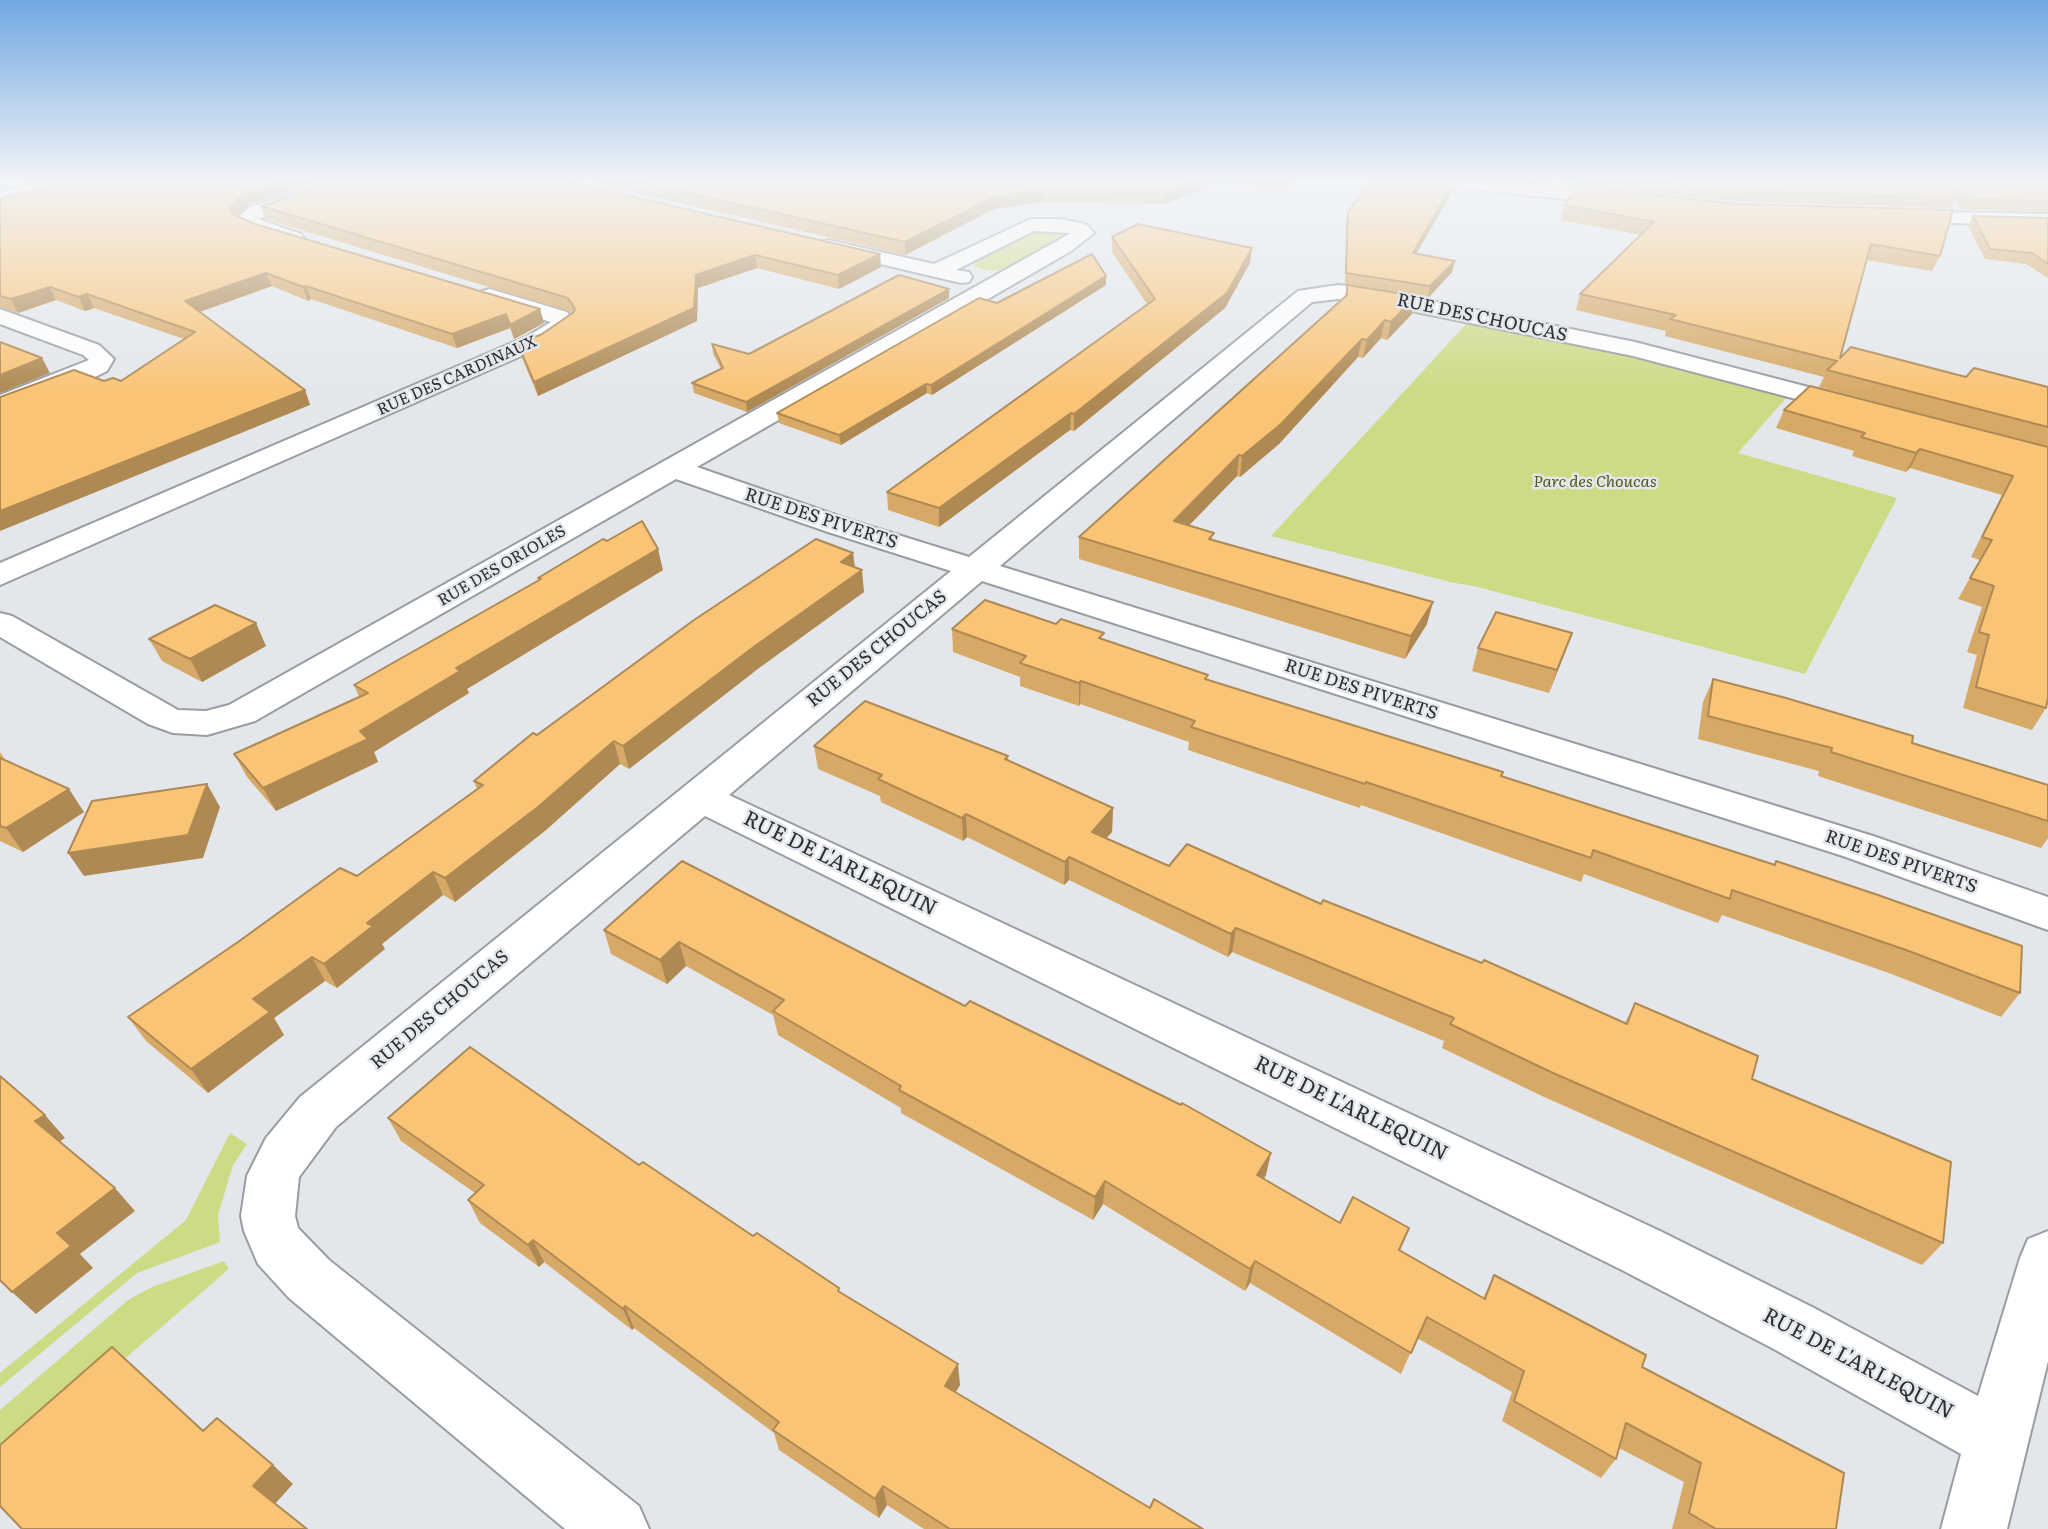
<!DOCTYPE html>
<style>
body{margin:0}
canvas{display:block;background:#e3e7ec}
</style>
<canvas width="2048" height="1529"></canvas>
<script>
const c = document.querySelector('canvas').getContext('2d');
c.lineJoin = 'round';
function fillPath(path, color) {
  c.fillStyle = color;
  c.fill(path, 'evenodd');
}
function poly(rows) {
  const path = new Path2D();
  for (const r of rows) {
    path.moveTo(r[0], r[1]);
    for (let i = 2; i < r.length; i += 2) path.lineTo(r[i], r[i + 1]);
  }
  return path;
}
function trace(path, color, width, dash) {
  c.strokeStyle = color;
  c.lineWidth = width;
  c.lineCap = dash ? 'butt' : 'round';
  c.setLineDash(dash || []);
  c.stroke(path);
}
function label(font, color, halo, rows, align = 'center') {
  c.font = font + ' Literata,serif';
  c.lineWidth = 5;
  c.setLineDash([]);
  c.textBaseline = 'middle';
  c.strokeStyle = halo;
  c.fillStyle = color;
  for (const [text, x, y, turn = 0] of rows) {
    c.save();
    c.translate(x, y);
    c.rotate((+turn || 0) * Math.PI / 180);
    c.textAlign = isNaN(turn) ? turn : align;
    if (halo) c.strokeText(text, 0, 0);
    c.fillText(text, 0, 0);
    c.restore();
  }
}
const green = poly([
 [1039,230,1057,231,1062,236,1003,270,990,271,974,267,977,261],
 [1468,322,1630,355,1787,397,1738,453,1897,498,1805,674,1474,586,1454,583,1271,536],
 [230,1133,247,1144,233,1165,218,1215,220,1242,137,1273,0,1387,0,1373,186,1220],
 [224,1261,229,1269,0,1466,0,1410,128,1300,152,1287]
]);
const minor = poly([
 [47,180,79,180,76,184,0,204,0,192,47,180],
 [340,180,370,180,367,184,258,219,301,234,304,238,301,242,294,244,246,229,235,219,250,207,340,180],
 [1431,180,1494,180,1625,194,1634,200,1625,206,1440,185,1431,180],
 [1898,211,2048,214,2048,226,1891,221,1888,217,1891,213,1898,211],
 [1031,219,1061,219,1080,223,1087,225,1094,233,1071,251,697,467,850,520,969,557,1298,291,1338,285,1367,288,1635,342,1862,401,1866,406,1862,411,1853,414,1633,356,1367,302,1338,299,1312,302,1000,566,1873,836,2048,897,2048,930,1843,856,982,581,729,795,1660,1231,1814,1308,1978,1396,2020,1258,2028,1239,2048,1231,2048,1361,2007,1529,1941,1529,1961,1454,1772,1348,1620,1269,705,816,336,1127,299,1177,295,1216,298,1228,329,1260,639,1506,649,1529,565,1529,289,1298,258,1264,244,1231,241,1216,247,1176,266,1138,300,1097,951,571,828,532,676,479,255,721,207,735,173,733,148,724,0,637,0,613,12,616,178,710,206,711,229,705,1071,233,1034,231,956,270,969,272,972,277,969,282,961,283,821,250,818,246,821,242,828,240,934,264,1031,219],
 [490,289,567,312,576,324,544,346,0,585,0,563,528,336,551,322,482,301,479,296,482,291,490,289],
 [0,309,99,345,114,359,107,371,93,378,0,412,0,395,89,360,83,355,0,324,0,309]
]);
const wall = poly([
 [75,180,329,180,249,204,238,216,255,224,540,309,544,323,514,339,510,328,457,348,311,299,308,301,272,286,199,312,305,390,310,405,104,381,121,381,184,339,94,308,85,311,56,300,18,313,0,307,0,199],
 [581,180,1294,180,1289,190,1217,184,1164,204,1043,202,994,209,905,255],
 [1455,180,1454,189,1416,254,1452,272,1428,298,1345,284,1346,222,1348,212],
 [1550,180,2048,180,2048,212,1959,209,1955,200,1951,208,1734,201,1580,186],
 [1578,187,1940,256,1932,271,1867,260,1840,358,1966,377,2048,387,2048,614,2046,708,2032,730,1963,708,1977,655,1967,652,1982,607,1958,599,1980,560,1971,557,2002,495,1910,468,1906,472,1852,456,1854,451,1776,428,1784,410,1910,411,1819,387,1824,377,1665,336,1666,331,1576,310,1580,294,1641,235,1561,220,1564,205],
 [261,206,881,267,839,289,757,268,698,288,697,321,538,396,522,358,518,344,542,334,572,314,571,312,265,219],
 [1973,216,2048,218,2048,278,2026,264,1985,259,1968,226],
 [1112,237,1250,263,1225,308,1074,431,1070,430,939,527,888,510,887,492,1147,304,1112,252],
 [1106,285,932,395,927,393,841,445,779,423,777,413,997,303],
 [1347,285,1412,314,1387,340,1381,338,1363,358,1358,357,1279,444,1240,477,1237,476,1188,526,1214,540,1427,624,1405,659,1079,559,1079,537,1345,296],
 [949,298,747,412,694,393,692,383,721,369,713,354,712,344,749,354],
 [855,568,864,592,759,668,629,769,620,764,546,830,455,902,443,895,382,944,385,949,337,988,325,981,274,1018,284,1035,208,1093,146,1041,128,1017,357,876,477,789,474,781,537,735],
 [663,570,467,689,469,693,374,752,378,762,276,811,247,777,234,754,359,697,354,685,539,580,538,578],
 [952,629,1103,640,1207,680,1774,865,1776,861,2020,993,2001,1017,1889,973,1722,915,1718,923,1584,874,1581,882,1361,805,1360,808,1188,750,1189,742,1080,704,1079,706,1020,686,1020,677,953,652],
 [1572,633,1549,693,1472,671,1478,648],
 [149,639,266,646,202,682,162,661],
 [1713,679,2048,785,2048,838,2041,848,1818,776,1819,771,1698,739,1703,702],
 [814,746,1008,756,1008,760,1113,808,1112,832,1106,838,1169,866,1321,904,1625,1023,1635,1003,1752,1079,1943,1243,1922,1265,1542,1096,1442,1048,1444,1041,1232,952,1228,957,1069,880,1064,885,967,837,963,841,881,802,880,796,818,769],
 [0,752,6,761,84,812,23,852,0,841],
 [682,861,1266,1175,1264,1179,1340,1223,1400,1251,1483,1298,1494,1275,1642,1367,1836,1529,1672,1529,1684,1482,1619,1448,1616,1459,1601,1478,1502,1421,1512,1392,1417,1338,1401,1374,1250,1283,1245,1291,1103,1204,1093,1220,901,1113,901,1108,778,1035,773,1015,686,966,667,984,611,954,604,930],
 [388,1118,639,1165,753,1236,840,1292,960,1385,956,1392,1150,1508,1203,1529,924,1529,887,1505,879,1518,779,1450,774,1433,634,1328,632,1330,544,1262,539,1267,480,1223,468,1200,475,1193,401,1141]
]);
const shadedWall = poly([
 [286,180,329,180,249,204,234,222,229,209,245,192],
 [1196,180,1217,180,1217,184,1164,204,1164,192],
 [1290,180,1294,180,1289,190],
 [1455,180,1454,189,1410,264,1413,253],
 [1044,190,1043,202,994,209,905,255,905,242,994,197],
 [1252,248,1250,263,1225,308,1074,431,1074,414],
 [880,254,881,267,839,289,838,275],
 [755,255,757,268,698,288,697,321,538,396,534,382,696,275],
 [1455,261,1452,272,1428,298,1430,286],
 [266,273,272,286,191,315,185,301],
 [1106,276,1106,285,932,395,931,385],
 [306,286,311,299,308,301,303,287],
 [50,287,56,300,18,313,11,299],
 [949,289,949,298,747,412,746,402],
 [87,294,94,308,85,311,79,297],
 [1416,296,1412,314,1387,340,1391,322],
 [540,309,544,323,514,339,510,325],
 [506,314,510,328,457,348,452,334],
 [1385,320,1381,338,1363,358,1367,340],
 [1362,339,1358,357,1279,444,1240,477,1242,456],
 [42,358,50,373,0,393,0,375],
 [926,384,927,393,841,445,839,435],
 [305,390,310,405,0,531,0,511],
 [1071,413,1070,430,939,527,939,508],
 [1920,449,1910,468,1906,472,1916,453],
 [1239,455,1237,476,1172,543,1174,521],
 [658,549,663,570,467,689,469,693,374,752,378,762,276,811,263,788,360,731,456,668],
 [853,553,856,574,841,562],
 [862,570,864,592,759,668,629,769,623,746,755,646],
 [1433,602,1427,624,1405,659,1411,636],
 [256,623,266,646,202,682,190,659],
 [1572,633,1564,655,1549,693,1557,670],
 [1081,681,1080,704,1079,706,1079,683],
 [614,741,620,764,546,830,455,902,445,878],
 [207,784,220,807,203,858,84,876,68,853],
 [69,789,84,812,23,852,6,828],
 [1113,808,1112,832,1091,855,1092,832],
 [966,814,967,837,963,841,962,818],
 [1069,857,1069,880,1064,885,1065,862],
 [433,872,443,895,382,944,385,949,337,988,324,964,367,923],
 [1236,928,1232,952,1228,957,1231,934],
 [679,942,686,966,667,984,660,960],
 [312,957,325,981,274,1018,284,1035,208,1093,191,1069,253,999],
 [45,1115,65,1138,56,1144,35,1121],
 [1271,1153,1266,1175,1252,1198,1257,1175],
 [1105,1181,1103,1204,1093,1220,1095,1197],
 [115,1188,135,1211,80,1254,93,1268,36,1314,12,1292,57,1233],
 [533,1240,544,1262,539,1267,528,1245],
 [1255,1261,1250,1283,1245,1291,1250,1269],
 [625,1306,634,1328,632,1330,623,1309],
 [958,1364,960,1385,947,1406,945,1386],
 [273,1465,293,1484,273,1506,253,1486],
 [883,1486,887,1505,879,1518,875,1499]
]);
const building = poly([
 [75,180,286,180,245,192,229,209,233,214,255,224,540,309,510,325,506,314,452,334,306,286,303,287,266,273,185,301,305,390,0,511,0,397,74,370,104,381,113,378,121,381,195,332,87,294,79,297,50,287,11,299,0,296,0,199,75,180],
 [345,180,559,180,880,254,838,275,755,255,696,275,694,308,534,382,518,344,542,334,574,312,575,309,568,298,261,206,345,180],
 [630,180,1196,180,1164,192,1044,190,994,197,905,242,630,180],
 [1371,180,1455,180,1413,253,1455,261,1430,286,1346,273,1348,212,1371,180],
 [1628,180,2048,180,2048,202,1964,198,1959,189,1956,198,1738,191,1628,180],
 [1578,187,1739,204,1953,210,1940,256,1871,244,1840,358,1851,347,1966,377,1974,368,2048,387,2048,427,1827,370,1837,361,1670,319,1676,315,1580,294,1654,222,1564,205,1578,187],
 [1973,216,2048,218,2048,264,2032,253,1990,249,1973,216],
 [1138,224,1252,248,1227,293,1074,414,1071,413,939,508,887,492,1155,299,1112,237,1138,224],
 [1092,254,1106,276,931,385,926,384,839,435,777,413,979,298,997,303,1092,254],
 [899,275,949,289,746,402,692,383,723,368,712,344,749,354,899,275],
 [1347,285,1416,296,1391,322,1385,320,1367,340,1362,339,1281,424,1242,456,1239,455,1174,521,1214,533,1209,539,1433,602,1411,636,1079,537,1347,295,1347,285],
 [0,342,42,358,0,375,0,342],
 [1810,386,2048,447,2048,698,2046,708,1976,687,1989,635,1979,632,1994,586,1970,578,1992,540,1982,537,2013,476,1920,449,1916,453,1861,437,1865,433,1784,410,1810,386],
 [642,521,658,549,456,668,460,671,360,731,368,739,263,788,234,754,368,693,354,685,541,579,538,578,603,539,607,541,642,521],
 [816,539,853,553,841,562,862,570,755,646,623,746,614,741,538,807,445,878,433,872,367,923,373,926,324,964,312,957,253,999,270,1012,191,1069,128,1017,238,942,340,868,357,876,483,785,474,781,533,733,537,735,694,620,816,539],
 [985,600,1056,624,1061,619,1104,633,1099,638,1208,675,1205,679,1503,772,1501,776,1775,865,1776,861,1878,895,2022,946,2020,993,1906,950,1732,890,1730,899,1593,850,1591,858,1366,782,1365,784,1191,727,1195,721,1081,681,1079,683,1020,663,1026,656,952,629,985,600],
 [215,605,256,623,190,659,149,639,215,605],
 [1496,612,1572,633,1557,670,1478,648,1496,612],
 [1713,679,1786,698,1913,736,1912,743,2048,785,2048,821,1831,752,1832,748,1708,716,1713,679],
 [865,701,1008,756,1005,759,1113,808,1092,832,1169,866,1187,844,1321,904,1323,900,1482,963,1484,960,1627,1024,1635,1003,1758,1056,1752,1079,1951,1162,1943,1243,1553,1073,1450,1024,1454,1018,1236,928,1231,934,1069,857,1065,862,966,814,962,818,878,779,882,775,814,746,865,701],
 [0,758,69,789,6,828,0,826,0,758],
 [207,784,188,835,68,853,92,801,207,784],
 [682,861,965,1006,970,1001,1181,1105,1182,1103,1271,1153,1257,1175,1340,1223,1353,1197,1409,1228,1399,1250,1485,1299,1494,1275,1646,1355,1642,1367,1844,1473,1836,1529,1716,1529,1689,1513,1701,1463,1626,1423,1616,1459,1514,1401,1524,1371,1427,1317,1411,1353,1255,1261,1250,1269,1105,1181,1095,1197,899,1090,901,1086,773,1011,784,1000,679,942,660,960,604,930,682,861],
 [470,1047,639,1165,643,1162,753,1236,757,1233,839,1288,838,1291,958,1364,945,1386,1150,1508,1154,1499,1203,1529,950,1529,883,1486,875,1499,773,1430,779,1422,625,1306,623,1309,533,1240,528,1245,468,1200,484,1185,388,1118,470,1047],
 [0,1076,45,1115,35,1121,115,1188,57,1233,71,1246,12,1292,0,1280,0,1076],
 [112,1347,203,1431,217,1418,273,1465,253,1486,307,1529,22,1529,0,1506,0,1445,112,1347]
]);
const farStreetnames = [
 ["RUE DES CARDINAUX",457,376,-24],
 ["RUE DES ORIOLES",502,566,-30]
];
const farParknames = [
 ["Parc des Choucas",1595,482]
];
const streetNames = [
 ["RUE DES CHOUCAS",1482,318,12],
 ["RUE DES PIVERTS",821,519,18],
 ["RUE DES CHOUCAS",877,649,-39],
 ["RUE DES PIVERTS",1361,690,18],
 ["RUE DES PIVERTS",1901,862,19],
 ["RUE DES CHOUCAS",440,1010,-40]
];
const nearStreetnames = [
 ["RUE DE L'ARLEQUIN",840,864,26],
 ["RUE DE L'ARLEQUIN",1351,1109,26],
 ["RUE DE L'ARLEQUIN",1858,1364,28]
];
fillPath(green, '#cddb84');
trace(minor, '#999da1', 4);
fillPath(minor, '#fff');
fillPath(wall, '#d7a966');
fillPath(shadedWall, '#af8953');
fillPath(building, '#fac477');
trace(building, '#af8953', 2);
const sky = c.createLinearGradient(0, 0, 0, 394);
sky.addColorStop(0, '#71a8e2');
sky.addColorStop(0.46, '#f2f4f6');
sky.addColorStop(1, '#f2f4f600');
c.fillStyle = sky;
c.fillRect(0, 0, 2048, 394);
label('16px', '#2d2e30', '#e3e7ec', farStreetnames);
label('italic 16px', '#525a1b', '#e3e7ec', farParknames);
label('18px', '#2d2e30', '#e3e7ec', streetNames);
label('21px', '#2d2e30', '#e3e7ec', nearStreetnames);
</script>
